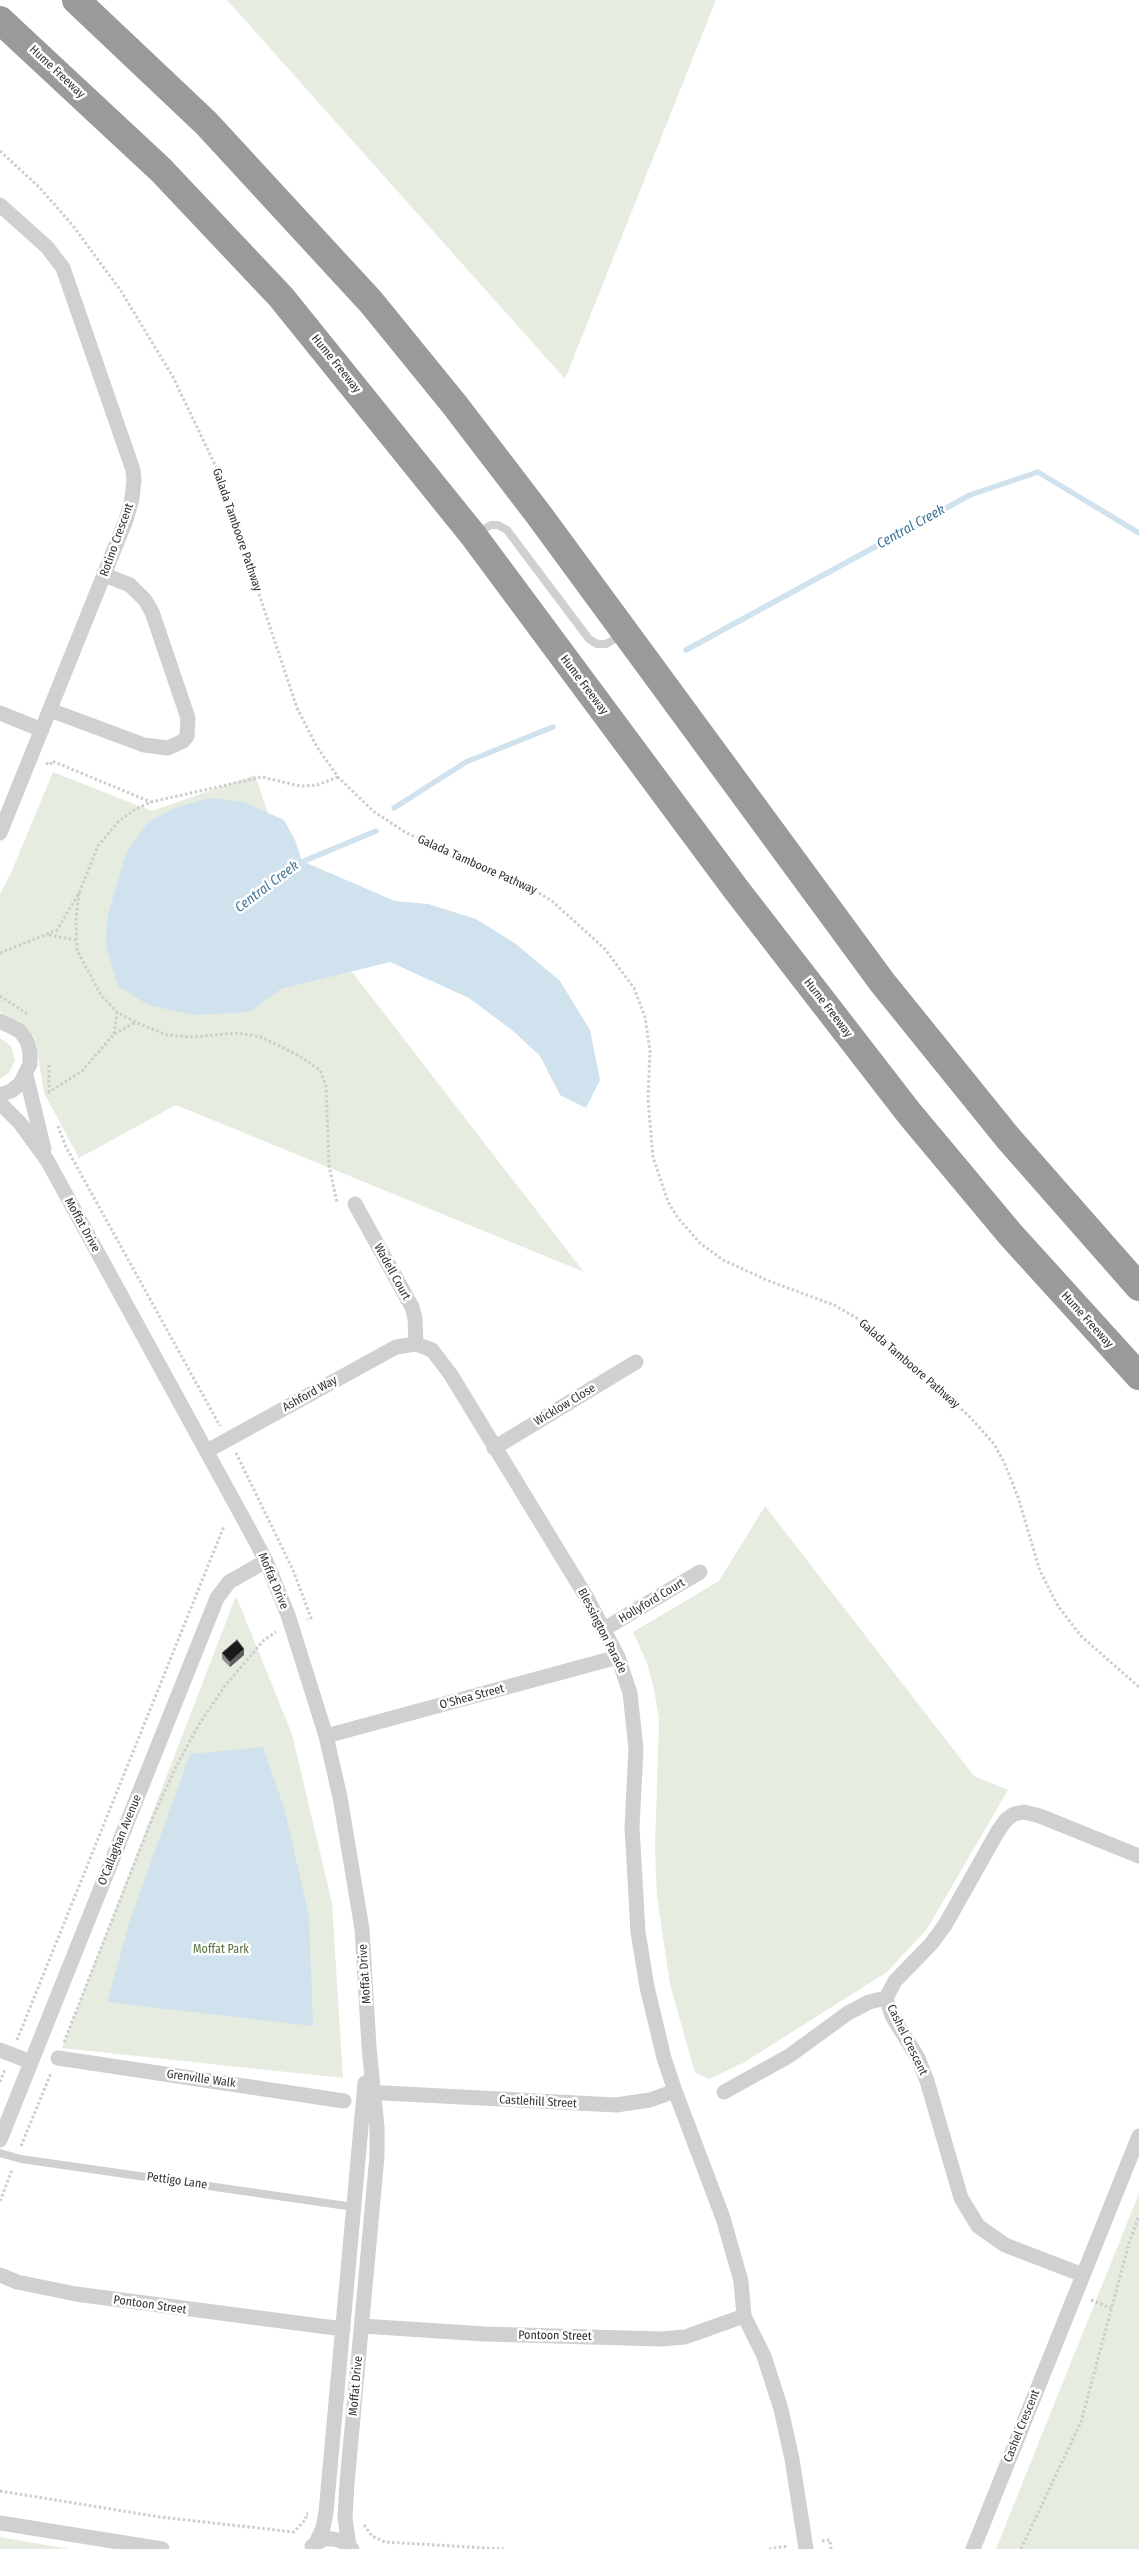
<!DOCTYPE html>
<style>
body{margin:0}
canvas{display:block;background:#fff}
</style>
<canvas width="1139" height="2549"></canvas>
<script>
const c = document.querySelector('canvas').getContext('2d');
c.lineJoin = 'round';
function fillPath(path, color) {
  c.fillStyle = color;
  c.fill(path, 'evenodd');
}
function poly(rows) {
  const path = new Path2D();
  for (const r of rows) {
    path.moveTo(r[0], r[1]);
    for (let i = 2; i < r.length; i += 2) path.lineTo(r[i], r[i + 1]);
  }
  return path;
}
function trace(path, color, width, dash) {
  c.strokeStyle = color;
  c.lineWidth = width;
  c.lineCap = dash ? 'butt' : 'round';
  c.setLineDash(dash || []);
  c.stroke(path);
}
function label(font, color, halo, rows, align = 'center') {
  c.font = font + ' "Fira Sans Condensed",sans-serif';
  c.lineWidth = 5;
  c.setLineDash([]);
  c.textBaseline = 'middle';
  c.strokeStyle = halo;
  c.fillStyle = color;
  for (const [text, x, y, turn = 0] of rows) {
    c.save();
    c.translate(x, y);
    c.rotate((+turn || 0) * Math.PI / 180);
    c.textAlign = isNaN(turn) ? turn : align;
    if (halo) c.strokeText(text, 0, 0);
    c.fillText(text, 0, 0);
    c.restore();
  }
}
const green = poly([
 [227,0,716,0,565,379],
 [53,772,152,811,255,775,298,902,584,1272,176,1105,79,1158,44,1093,35,1037,0,1011,0,894,11,873],
 [0,1038,11,1046,15,1060,9,1073,0,1079],
 [765,1506,974,1776,1008,1790,927,1929,887,1972,743,2063,709,2079,695,2073,670,1984,657,1897,655,1849,659,1720,654,1689,647,1663,633,1632,719,1581],
 [236,1596,292,1734,332,1903,343,2078,62,2048],
 [1139,2193,1139,2549,996,2549],
 [0,2537,69,2549,0,2549]
]);
const water = poly([
 [210,798,243,802,284,820,295,840,302,861,395,901,428,904,476,919,516,944,560,981,590,1030,600,1080,586,1108,560,1095,540,1056,513,1031,469,998,390,962,281,989,250,1012,194,1015,148,1005,118,986,106,946,107,918,126,853,148,822,174,808],
 [263,1747,285,1811,309,1916,313,2026,107,2002,131,1917,190,1754]
]);
const stream = poly([
 [686,650,970,495,1038,472,1139,533],
 [394,808,466,762,553,727],
 [297,864,376,831]
]);
const path = poly([
 [0,151,40,188,74,227,121,291,173,377,218,471,297,708,317,747,338,777,373,811,405,832,463,861,534,890,552,901,605,949,634,988,645,1017,650,1051,648,1100,653,1157,668,1202,678,1218,700,1243,723,1260,769,1281,834,1305,862,1321,969,1416,994,1444,1004,1462,1018,1497,1040,1571,1058,1606,1081,1636,1139,1687],
 [46,763,50,765,52,761,151,802],
 [79,893,76,919,77,950,101,995,117,1012,135,1022,167,1035,190,1037,238,1033,261,1037,296,1054,320,1070,326,1086,329,1166,337,1202],
 [49,935,75,940],
 [0,953,57,930,79,893,98,846,118,822,134,810,151,802,262,777,300,786,317,785,338,777],
 [0,996,29,1015],
 [114,1034,117,1012],
 [49,1065,49,1091],
 [48,1093,82,1071,114,1034,135,1023],
 [58,1126,66,1147,220,1426],
 [236,1453,293,1570,311,1618,307,1620],
 [17,2040,224,1526],
 [64,2042,152,1819,174,1771,198,1726,224,1687,264,1640,276,1632],
 [0,2082,5,2069],
 [21,2146,51,2073],
 [0,2201,12,2170],
 [1091,2300,1111,2308],
 [0,2491,160,2517,294,2532,306,2519,306,2514,308,2514],
 [364,2525,372,2536,385,2542,504,2549],
 [822,2541,830,2540,831,2549],
 [769,2549,788,2546],
 [1021,2549,1081,2422,1129,2243,1139,2216]
]);
const lane = poly([
 [478,532,491,525,498,525,507,530,589,639,597,644,606,644,622,635],
 [0,2153,21,2159,354,2207]
]);
const street = poly([
 [0,205,47,247,63,268,133,470,134,480,132,499,126,520,0,833],
 [50,710,144,745,168,748,183,741,187,736,188,718,152,612,145,600,130,585,105,575],
 [0,713,42,730],
 [0,1021,20,1031,27,1041,30,1052,30,1064,20,1084,11,1091,0,1095],
 [26,1075,44,1149],
 [0,1103,20,1123,47,1160,249,1529,266,1561,288,1615,326,1736,340,1797,362,1929,369,2047,377,2127,377,2156,347,2483,345,2518,349,2546],
 [355,1204,412,1307,415,1318,416,1344],
 [494,1448,636,1362],
 [207,1451,396,1347,416,1344,432,1350,451,1375,587,1598,618,1657,630,1693,636,1749,632,1827,638,1932,647,1987,664,2058,675,2091,650,2100,616,2105,365,2092],
 [604,1629,700,1572],
 [326,1736,618,1657],
 [0,2050,31,2062],
 [58,2058,344,2101],
 [675,2091,723,2218,741,2281,744,2316,764,2356,781,2409,792,2459,806,2549],
 [724,2092,789,2056,848,2013,869,2002,886,1998],
 [0,2140,217,1598,229,1582,266,1561],
 [0,2275,17,2282,76,2294,343,2329],
 [1083,2275,1005,2245,978,2226,961,2198,927,2081,918,2058,892,2016,886,1998,895,1981,931,1944,945,1925,998,1831,1006,1820,1014,1814,1024,1812,1040,1816,1139,1856],
 [362,2326,485,2334,661,2339,685,2337,744,2316],
 [0,2523,162,2549],
 [316,2543,323,2528,326,2512,365,2083],
 [312,2546,324,2539,333,2539,342,2541,352,2549],
 [973,2549,1139,2136]
]);
const highway = poly([
 [76,0,206,123,371,302,454,404,539,515,882,982,1008,1138,1139,1287],
 [0,20,161,170,281,297,473,535,735,888,909,1113,1010,1234,1139,1376]
]);
const wall = poly([
 [222,1653,244,1655,230,1667,222,1659]
]);
const shadedWall = poly([
 [244,1649,244,1655,230,1667,230,1662]
]);
const building = poly([
 [237,1640,244,1649,230,1662,222,1653,237,1640]
]);
const streetNames = [
 ["Hume Freeway",57,72,43],
 ["Hume Freeway",336,364,51],
 ["Galada Tamboore Pathway",237,530,71],
 ["Rotino Crescent",117,540,-70],
 ["Hume Freeway",584,685,53],
 ["Galada Tamboore Pathway",477,865,24],
 ["Hume Freeway",828,1008,52],
 ["Moffat Drive",82,1225,61],
 ["Wadell Court",392,1272,61],
 ["Hume Freeway",1087,1320,48],
 ["Galada Tamboore Pathway",909,1364,41],
 ["Ashford Way",310,1394,-29],
 ["Wicklow Close",565,1405,-31],
 ["Moffat Drive",273,1581,67],
 ["Hollyford Court",652,1601,-31],
 ["Blessington Parade",602,1631,63],
 ["O'Shea Street",472,1697,-15],
 ["O'Callaghan Avenue",120,1840,-68],
 ["Moffat Drive",365,1974,-94],
 ["Cashel Crescent",907,2040,64],
 ["Grenville Walk",201,2079,8],
 ["Castlehill Street",538,2102,3],
 ["Pettigo Lane",177,2181,8],
 ["Pontoon Street",150,2305,8],
 ["Pontoon Street",555,2336,1],
 ["Moffat Drive",356,2386,-85],
 ["Cashel Crescent",1022,2426,-68]
];
const parkNames = [
 ["Moffat Park",221,1950]
];
const waterNames = [
 ["Central Creek",911,527,-29],
 ["Central Creek",267,887,-37]
];
fillPath(green, '#e6ecdf');
fillPath(water, '#cfe2ee');
trace(stream, '#cfe2ee', 5.5);
trace(path, '#cdcdcd', 3, [2.5, 2.5]);
trace(lane, '#d0d0d0', 8);
trace(street, '#d0d0d0', 15);
trace(highway, '#9a9a9a', 28);
fillPath(wall, '#8c8c8c');
fillPath(shadedWall, '#5f5f5f');
fillPath(building, '#1a1a1a');
trace(building, '#5f5f5f', 1);
label('12px', '#333', '#fff', streetNames);
label('12px', '#56703f', '#fff', parkNames);
label('italic 14px', '#3f7597', '#fff', waterNames);
</script>
